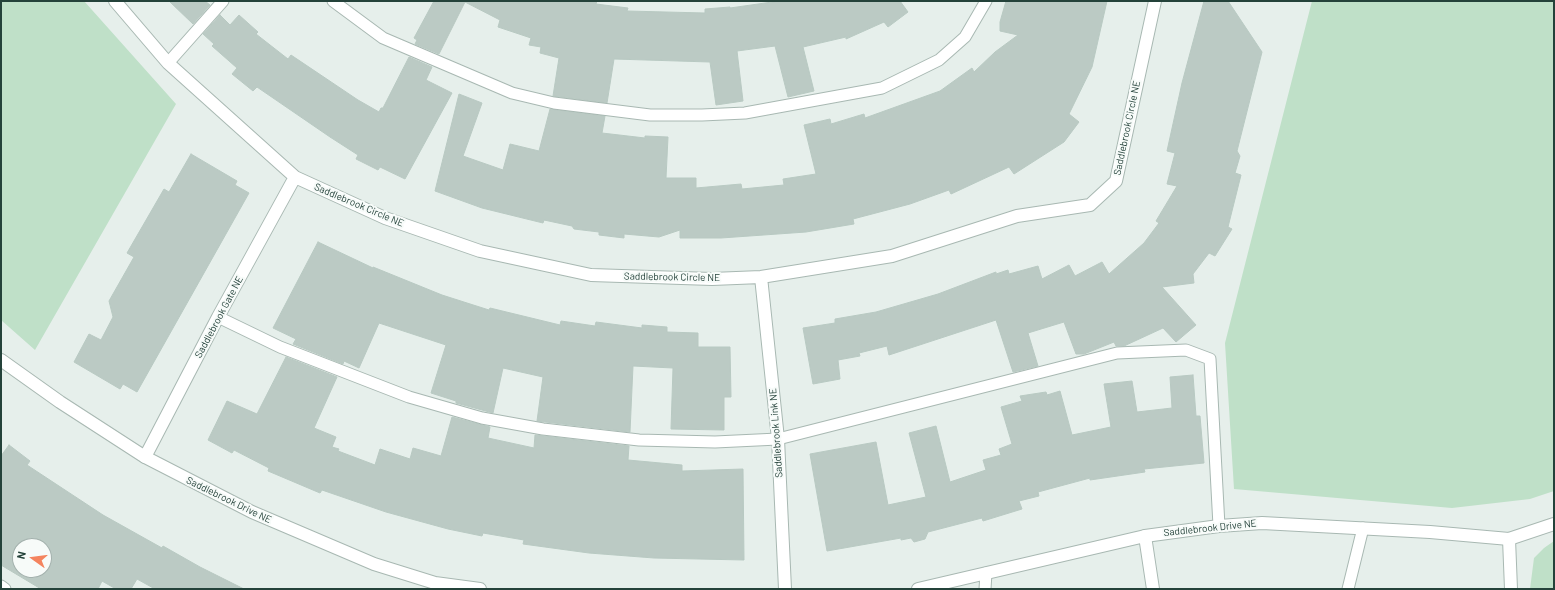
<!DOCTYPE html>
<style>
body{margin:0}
#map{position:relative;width:1555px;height:590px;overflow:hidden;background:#e6efeb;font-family:Barlow,sans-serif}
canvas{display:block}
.frame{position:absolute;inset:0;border:2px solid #24423a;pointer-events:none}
.north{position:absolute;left:12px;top:538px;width:40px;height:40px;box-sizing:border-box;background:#f7fbf9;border:1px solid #a3b1ad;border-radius:50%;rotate:284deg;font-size:11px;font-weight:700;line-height:16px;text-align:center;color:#24423a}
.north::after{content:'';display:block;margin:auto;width:14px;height:18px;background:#f4845f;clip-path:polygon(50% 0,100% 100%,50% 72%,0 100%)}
</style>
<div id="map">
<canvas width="1555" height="590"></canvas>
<div class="frame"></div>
<div class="north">N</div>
</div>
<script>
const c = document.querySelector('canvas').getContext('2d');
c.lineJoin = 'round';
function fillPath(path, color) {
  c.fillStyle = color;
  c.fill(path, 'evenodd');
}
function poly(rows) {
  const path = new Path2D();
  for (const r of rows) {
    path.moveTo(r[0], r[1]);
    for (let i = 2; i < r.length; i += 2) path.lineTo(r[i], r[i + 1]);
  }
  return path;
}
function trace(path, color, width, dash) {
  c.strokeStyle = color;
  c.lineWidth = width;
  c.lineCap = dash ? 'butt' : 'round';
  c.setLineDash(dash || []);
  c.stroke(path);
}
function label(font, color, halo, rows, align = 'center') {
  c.font = font + ' Barlow,sans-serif';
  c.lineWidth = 4;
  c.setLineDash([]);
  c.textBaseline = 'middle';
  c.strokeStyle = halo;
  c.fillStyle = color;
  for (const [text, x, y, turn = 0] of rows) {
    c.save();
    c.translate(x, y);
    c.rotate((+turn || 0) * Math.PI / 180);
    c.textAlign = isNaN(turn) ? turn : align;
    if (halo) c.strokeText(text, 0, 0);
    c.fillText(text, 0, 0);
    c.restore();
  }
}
const green = poly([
 [1,1,84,1,176,104,35,350,1,320],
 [1312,1,1554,1,1554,491,1530,499,1452,508,1234,489,1225,343],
 [1554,541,1554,589,1530,589,1534,558,1544,548]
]);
const building = poly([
 [169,1,205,1,210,5,193,24,169,1],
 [434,1,597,1,596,4,628,8,627,11,705,13,705,9,730,7,730,8,779,1,900,1,908,12,888,27,884,22,846,39,846,37,803,47,814,91,788,97,775,46,737,51,743,101,716,105,710,62,614,59,607,103,553,96,559,58,540,53,541,47,529,45,531,38,498,27,500,20,465,2,439,54,415,44,417,40,414,38,434,1],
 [1006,1,1107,1,1092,67,1069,114,1079,122,1064,142,1014,174,1009,167,951,194,949,190,910,204,853,219,854,224,806,232,721,238,680,238,680,230,659,237,624,234,624,238,599,235,599,232,574,229,572,226,544,220,543,223,482,208,435,191,459,94,482,103,463,156,503,170,510,144,539,151,550,109,605,116,602,133,645,138,645,136,668,137,666,178,696,178,696,188,741,184,742,189,784,185,783,179,816,174,804,125,830,119,831,124,864,114,865,118,940,91,972,68,974,72,995,52,1018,35,1000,31,1000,22,1006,1],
 [1204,1,1228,1,1262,52,1237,151,1240,156,1235,173,1241,175,1228,227,1232,229,1215,256,1209,253,1193,274,1194,283,1162,287,1196,325,1176,342,1163,328,1124,346,1116,346,1114,342,1084,354,1076,354,1064,322,1028,333,1038,366,1013,372,996,320,889,355,887,346,859,353,860,356,838,360,840,379,813,384,803,328,835,323,835,319,876,312,938,294,996,272,996,274,1008,270,1009,274,1038,266,1042,279,1069,265,1075,276,1102,262,1109,274,1144,243,1159,223,1156,221,1177,186,1167,184,1175,153,1167,151,1182,83,1204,1],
 [220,15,230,25,239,15,258,32,256,34,288,59,291,55,358,100,379,112,381,108,383,108,409,57,432,67,426,80,452,93,405,179,380,167,378,170,356,159,358,155,330,137,257,87,253,91,232,74,237,68,212,46,214,44,203,34,220,15],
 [191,154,237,181,235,185,249,193,137,392,123,384,120,389,74,362,89,334,101,340,113,317,109,301,134,257,127,253,164,189,169,192,191,154],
 [318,242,373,268,373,267,442,295,489,310,490,308,560,325,561,321,595,326,596,322,642,328,642,325,667,327,667,332,698,333,698,347,730,347,731,397,724,397,724,430,671,429,673,368,633,366,630,432,537,421,543,377,503,368,493,413,456,403,456,401,431,393,446,345,379,323,359,368,344,361,343,364,293,344,296,339,273,328,318,242],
 [286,357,337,377,314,428,336,437,332,447,339,449,338,451,375,465,380,449,410,459,413,448,441,456,452,417,490,427,488,438,534,448,535,435,629,446,628,460,682,465,682,471,743,469,744,560,654,558,589,553,523,544,524,540,483,533,482,536,448,529,386,512,322,490,320,493,268,471,269,468,234,450,232,453,208,440,227,401,257,414,286,357],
 [1193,375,1196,416,1200,416,1204,463,1144,469,1145,472,1090,480,1090,478,1038,492,1039,496,1019,501,1022,509,983,521,982,518,928,532,925,539,914,542,911,538,901,540,901,538,827,551,810,454,876,442,888,505,926,497,909,433,936,426,950,482,986,470,983,460,1001,455,999,449,1012,444,1001,407,1022,401,1020,396,1046,392,1047,395,1060,391,1072,435,1111,427,1104,384,1132,381,1137,412,1172,408,1170,377,1193,375],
 [9,445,30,461,27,465,103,515,162,548,163,546,200,567,244,589,155,589,137,579,131,589,116,589,102,581,98,589,41,589,1,565,1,456,9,445],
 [20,546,44,546,44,570,20,570,20,546]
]);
const service = poly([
 [333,1,383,38,512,93,554,103,650,115,702,115,745,113,882,88,939,60,965,37,986,1],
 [168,63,223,1],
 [218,317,280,347,409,397,482,418,543,429,639,440,715,442,778,439,1117,353,1186,350,1210,359,1219,526],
 [1,586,5,589],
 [985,589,986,573],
 [1348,589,1363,528]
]);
const minor = poly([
 [115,1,168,63,295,177,385,218,480,251,591,275,712,279,761,277,892,256,1017,216,1090,205,1116,181,1155,1],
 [761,277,778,439,785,589],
 [145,457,218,317,295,177],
 [1145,536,1153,589],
 [1509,539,1511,589]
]);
const tertiary = poly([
 [1,360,60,402,145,457,252,512,374,564,435,583,480,589],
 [918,589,1145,536,1219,526,1262,523,1430,532,1509,539,1554,524]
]);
const streetNames = [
 ["Saddlebrook Circle NE",1127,128,-78],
 ["Saddlebrook Circle NE",359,205,23],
 ["Saddlebrook Circle NE",672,277,1],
 ["Saddlebrook Gate NE",219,317,-62],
 ["Saddlebrook Link NE",776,433,-94],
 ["Saddlebrook Drive NE",229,500,26],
 ["Saddlebrook Drive NE",1210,528,-6]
];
fillPath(green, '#bfe0c8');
fillPath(building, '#bbcac4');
trace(building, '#b8c9c2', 1);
trace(service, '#a8b8b2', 13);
trace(minor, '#a8b8b2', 14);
trace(tertiary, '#a8b8b2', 14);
trace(service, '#fff', 11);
trace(minor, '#fff', 12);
trace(tertiary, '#fff', 12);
label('10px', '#24423a', '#f7fbf9', streetNames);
</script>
